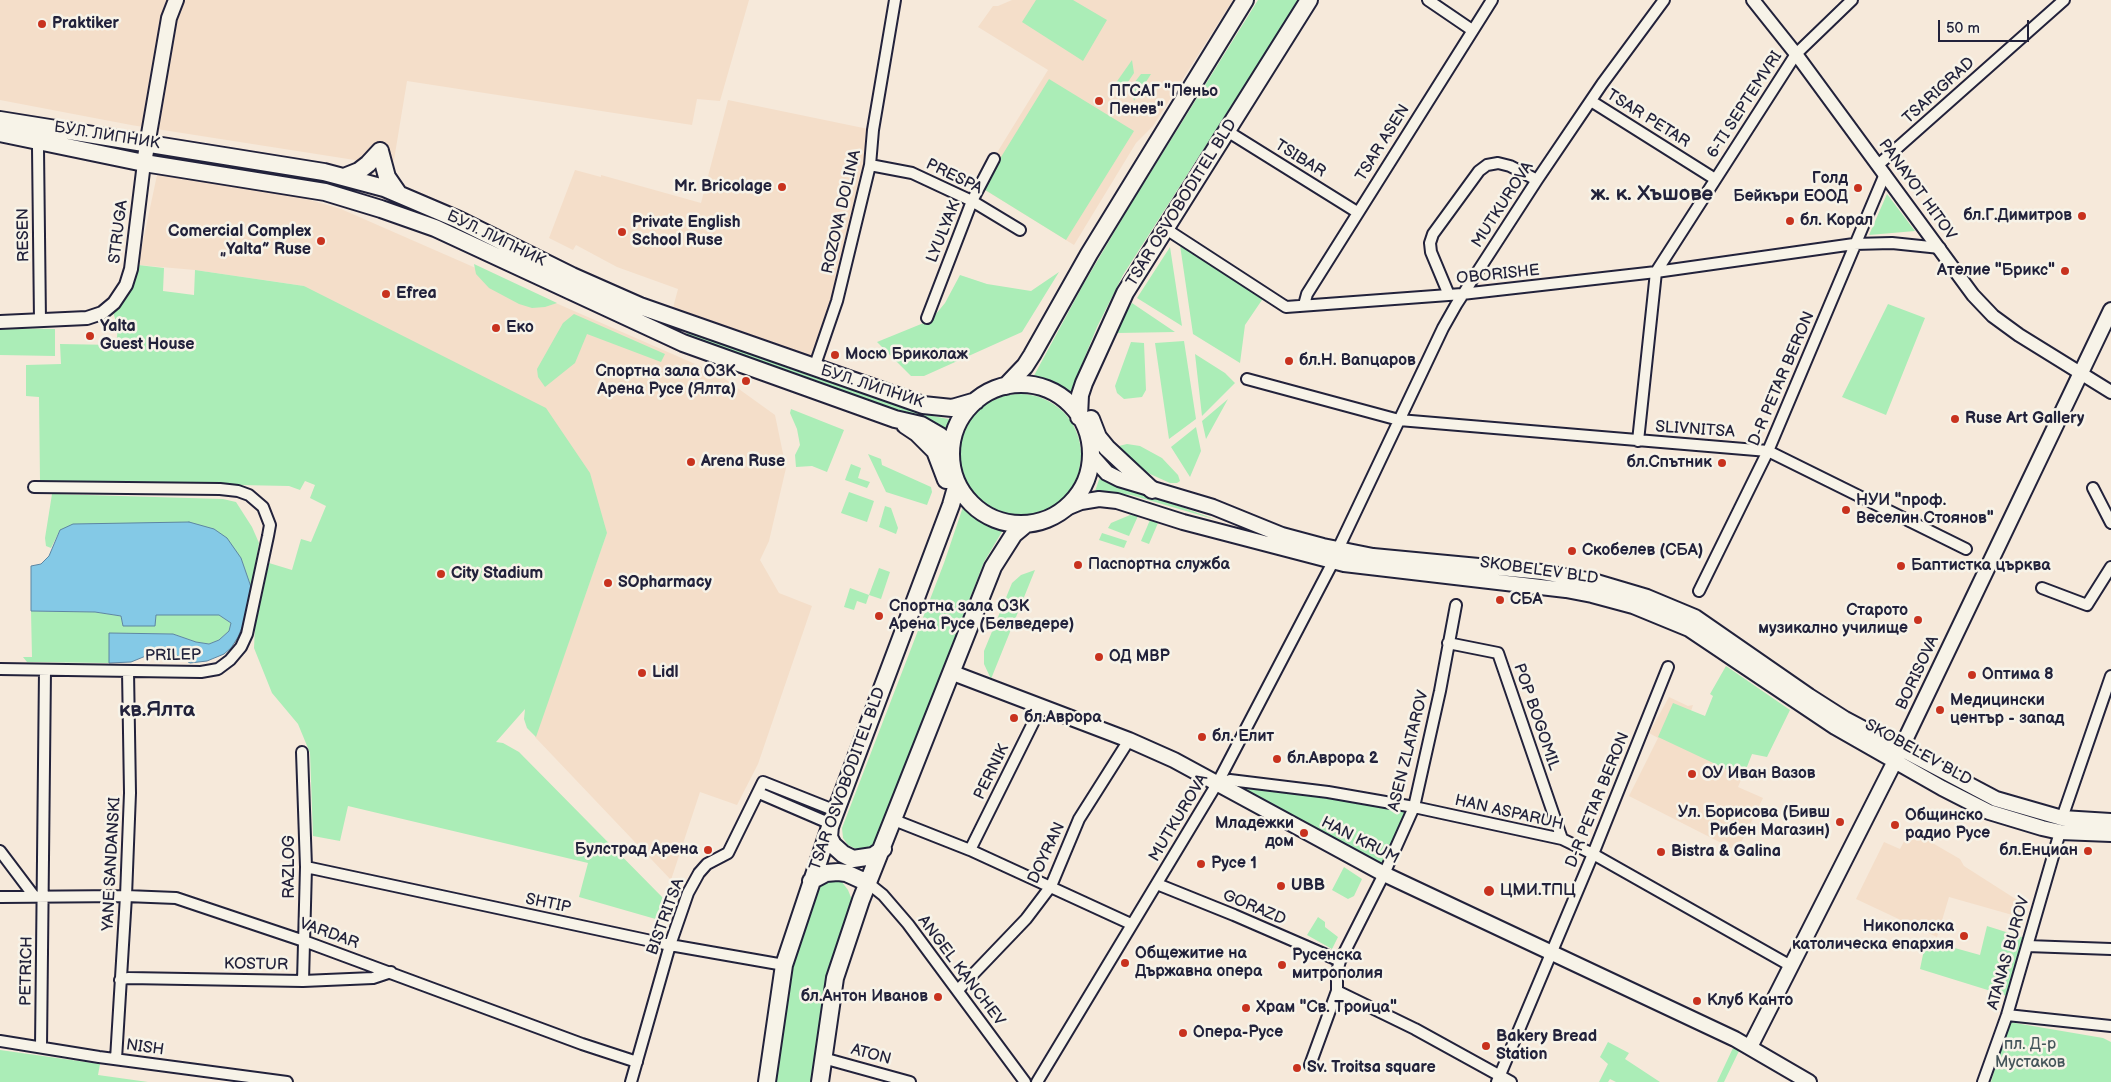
<!DOCTYPE html>
<meta charset="utf-8">
<style>
body{margin:0}
#map{position:relative;width:2111px;height:1082px;overflow:hidden;background:#f6e9da;font-family:"Balsamiq Sans",sans-serif}
canvas{display:block}
.scale{position:absolute;left:1938px;top:20px;width:91px;height:22px;box-sizing:border-box;border:2px solid #22223b;border-top:0;padding-left:6px;font-size:15px;line-height:18px;white-space:nowrap;color:#22223b;-webkit-text-stroke:4px #f7f3e8;paint-order:stroke}
</style>
<div id="map">
<canvas width="2111" height="1082"></canvas>
<div class="scale">50 m</div>
</div>
<script>
const c = document.querySelector('canvas').getContext('2d');
c.lineJoin = 'round';
function fillPath(path, color) {
  c.fillStyle = color;
  c.fill(path, 'evenodd');
}
function poly(rows) {
  const path = new Path2D();
  for (const r of rows) {
    if (r.length === 3) {
      path.moveTo(r[0] + r[2], r[1]);
      path.arc(r[0], r[1], r[2], 0, 2 * Math.PI);
      continue;
    }
    path.moveTo(r[0], r[1]);
    for (let i = 2; i < r.length; i += 2) path.lineTo(r[i], r[i + 1]);
  }
  return path;
}
function trace(path, color, width, dash) {
  c.strokeStyle = color;
  c.lineWidth = width;
  c.lineCap = dash ? 'butt' : 'round';
  c.setLineDash(dash || []);
  c.stroke(path);
}
function label(font, color, halo, rows, align = 'center') {
  c.font = font + ' "Balsamiq Sans",sans-serif';
  c.lineWidth = 5;
  c.setLineDash([]);
  c.textBaseline = 'middle';
  c.strokeStyle = halo;
  c.fillStyle = color;
  for (const [text, x, y, turn = 0] of rows) {
    c.save();
    c.translate(x, y);
    c.rotate((+turn || 0) * Math.PI / 180);
    c.textAlign = isNaN(turn) ? turn : align;
    if (halo) c.strokeText(text, 0, 0);
    c.fillText(text, 0, 0);
    c.restore();
  }
}
const built = poly([
 [0,0,749,0,720,101,697,99,692,125,407,81,393,166,131,125,0,100],
 [1012,0,1233,0,1153,126,1136,143,1074,245,977,185,1048,70,978,27,993,6,998,6],
 [728,100,873,130,815,375,670,319,678,289,617,267,576,245,573,250,549,238,575,170,601,177,601,175,701,203],
 [157,175,286,193,341,209,718,374,775,415,786,468,769,541,760,560,779,593,812,606,758,764,737,805,700,792,671,880,535,737,607,533,304,286,195,270,138,265],
 [1669,697,1688,706,1693,705,1691,711,1705,716,1755,747,1738,787,1763,798,1737,851,1629,796,1658,738,1649,733],
 [1910,830,1960,859,1964,866,2025,905,2023,918,1949,897,1937,937,1856,899,1884,842,1900,849]
]);
const green = poly([
 [1036,0,1073,0,1107,20,1083,61,1022,22],
 [1258,0,1299,0,1123,275,1097,327,1080,369,1074,401,1051,386,1030,383,1083,285,1131,204],
 [1132,60,1134,73,1128,82,1113,87],
 [1141,74,1151,74,1134,101,1131,87],
 [1049,79,1134,131,1066,240,982,188],
 [1887,194,1915,231,1869,235],
 [1179,238,1266,294,1245,325,1240,363,1193,334],
 [1170,247,1182,326,1137,298],
 [474,264,557,303,545,307,532,308,519,304,489,288,476,274],
 [138,265,164,268,163,291,194,295,195,270,304,286,546,408,590,473,607,533,536,737,527,728,524,719,525,709,496,742,503,743,519,752,665,900,659,920,579,897,588,863,348,806,340,841,313,836,310,753,298,724,272,693,254,648,255,627,269,563,292,570,301,539,311,542,326,506,310,498,315,485,305,481,300,490,289,486,40,481,39,397,26,396,26,365,61,364,60,344,116,345,118,328,113,312,131,289],
 [1059,272,1022,332,924,376,911,376,877,342,931,320,945,303,960,275,987,284,1031,291],
 [1132,303,1175,332,1117,333,1118,326],
 [1888,304,1925,318,1886,415,1842,397],
 [574,314,665,354,661,362,587,334,575,363,545,387,538,377,537,369,563,323],
 [0,328,55,329,55,356,0,355],
 [688,331,903,407,933,416,954,420,949,432,930,423,686,335],
 [1184,341,1196,419,1169,439,1155,343],
 [1131,342,1144,343,1146,390,1142,397,1124,399,1117,393,1115,386],
 [1195,354,1225,373,1235,383,1202,416],
 [1020,455,61],
 [1228,399,1206,439,1202,421],
 [791,409,844,430,827,472,812,466,796,467,795,455,800,445,797,429,790,413],
 [1196,427,1201,451,1190,477,1171,447],
 [1127,444,1140,446,1162,458,1178,475,1180,481,1177,483,1170,483,1150,474,1132,463,1119,446],
 [868,454,881,459,882,465,931,487,932,492,927,505,886,492],
 [851,464,861,468,858,478,870,482,867,488,845,480],
 [1101,474,1130,488,1217,520,1131,495,1102,491,1094,494],
 [849,492,874,501,867,522,841,513],
 [52,494,223,499,236,502,252,527,259,543,251,587,241,558,60,530,51,548,46,546,45,538],
 [964,504,974,516,991,528,1003,530,984,562,875,843,869,848,860,851,848,845,843,838,842,828,944,563],
 [885,506,891,508,898,528,896,534,879,527],
 [1130,515,1138,516,1129,536,1108,528,1111,523],
 [1150,520,1158,523,1149,544,1141,541],
 [1102,533,1127,541,1124,548,1099,540],
 [879,568,890,572,881,599,869,595,866,604,857,601,854,610,844,607,850,588,869,595],
 [1035,570,991,679,984,664,984,651,1012,583,1021,575],
 [31,611,95,612,121,616,123,626,154,626,156,615,219,615,231,623,229,631,219,640,209,644,196,642,173,634,109,633,109,663,27,662,23,657,32,657],
 [1726,666,1790,710,1767,757,1752,754,1743,777,1658,737,1673,703,1705,716,1713,696,1710,694],
 [1218,782,1414,807,1384,874],
 [1344,867,1362,879,1354,896,1348,899,1332,890],
 [827,879,842,882,848,890,852,900,824,992,812,1082,774,1082,791,966,811,896,821,882],
 [1318,917,1325,922,1325,927,1338,937,1332,949,1307,935],
 [1987,926,2025,938,2007,996,1920,969,1926,940,1980,955],
 [2009,1022,2103,1038,2111,1042,2111,1082,1991,1082],
 [1608,1042,1629,1053,1625,1059,1660,1082,1616,1082,1610,1079,1608,1082,1599,1082,1608,1064,1600,1057],
 [1733,1048,1739,1051,1724,1082,1717,1082],
 [0,1050,100,1064,98,1075,148,1082,0,1082]
]);
const water = poly([
 [189,522,214,529,227,538,241,558,251,587,243,625,238,637,231,648,224,654,207,661,190,663,168,650,158,651,131,662,109,663,109,633,173,634,196,642,209,644,219,640,229,631,231,623,219,615,156,615,155,626,123,626,121,616,95,612,31,611,31,566,41,564,49,556,60,530,73,524,189,522]
]);
const minor = poly([
 [1428,0,1472,30],
 [1591,101,1715,179],
 [1227,131,1357,212],
 [38,148,40,321],
 [870,165,912,173,972,201,1020,230],
 [1878,165,2064,0],
 [1166,229,1286,307,1462,294,1656,272,1854,244,1892,243,1940,248],
 [1449,295,1431,252,1430,243,1433,234,1479,171,1487,165,1498,163,1510,166,1537,180],
 [1304,305,1307,294,1492,0],
 [927,318,972,201,994,159],
 [814,368,837,301,870,165,873,130,895,0],
 [1247,379,1399,420,1768,451,1966,549],
 [1638,441,1656,272,1796,54,1852,0],
 [2093,488,2111,523],
 [1338,549,1443,328,1456,305,1537,180,1602,84,1664,0],
 [2042,588,2087,605,2111,567],
 [1699,591,1768,451,1885,174],
 [1448,643,1498,653,1562,839],
 [0,669,201,672,218,669,230,660,241,647,247,634,268,536,270,525,263,507,249,495,238,491,220,489,34,487],
 [302,752,306,867,303,981],
 [1222,785,1230,780,1328,792,1414,807,1562,839,1593,854,1791,966],
 [759,793,831,824],
 [2062,818,2111,676],
 [894,820,970,850,1131,924],
 [970,850,1041,707],
 [0,851,34,896],
 [306,867,670,945,784,965],
 [868,883,883,895,908,924,1025,1082],
 [1157,884,1234,915,1340,961],
 [0,897,126,896,176,898,304,941,582,1044,637,1062],
 [2027,946,2111,949],
 [120,980,128,978,303,981,373,978,391,972],
 [958,990,1026,919,1051,886,1079,819,1129,740],
 [1337,991,1415,1029,1511,1082],
 [2007,1015,2111,1026],
 [0,1041,99,1057,287,1082],
 [41,1047,45,670],
 [823,1058,910,1082],
 [116,1059,126,896,130,793,128,671],
 [1310,1065,1337,991,1337,971,1340,961,1384,874,1414,807,1440,691,1456,605],
 [631,1082,670,945,688,893,699,873,707,864,728,853,763,782,836,811],
 [1037,1082,1218,782,1333,562],
 [1497,1082,1593,854,1668,667],
 [1983,1082,2007,1015,2060,832]
]);
const tertiary = poly([
 [1753,0,1796,54,1973,295,1993,316,2019,335,2111,392],
 [0,322,87,318,102,313,114,303,126,285,131,269,144,163]
]);
const secondary = poly([
 [144,163,169,18,176,0],
 [1091,455,1107,473,1119,479,1213,507,1282,535,1323,546,1373,556,1542,572,1593,581,1647,597,1695,617,1809,696,1845,719,1996,799,2062,818,2111,821],
 [1064,509,1081,502,1099,499,1117,501,1183,522,1344,564,1566,590,1592,595,1633,606,1689,629,1835,727,1942,788,1989,812,2042,828,2060,832,2111,834],
 [953,673,1129,740,1174,760,1384,874,1735,1039,1809,1082],
 [1750,1047,1895,761,2111,310]
]);
const primary = poly([
 [0,120,324,172,384,188,459,220,572,276,640,306,923,405,952,408,976,401],
 [0,133,144,163,325,192,381,209,435,228,683,343,895,419,921,425,940,436,951,448],
 [380,151,387,177,398,193],
 [344,177,359,171,368,164,380,151],
 [1021,454,70],
 [1006,386,1025,366,1032,355,1089,254,1245,0],
 [1079,417,1080,395,1084,383,1125,293,1309,0],
 [1091,419,1098,437,1107,448,1152,490],
 [905,425,917,433,935,451,946,480],
 [830,826,829,837,833,845,843,854,853,859,873,856,883,849],
 [811,881,826,873,838,872,846,873,868,883],
 [767,1082,784,965,831,824,951,505,957,484],
 [820,1082,835,978,861,900,993,567,1014,534,1026,524]
]);
const markers = [
 [42,24,5,"#c8321e"],
 [1099,101,5,"#c8321e"],
 [782,187,5,"#c8321e"],
 [1858,188,5,"#c8321e"],
 [2082,216,5,"#c8321e"],
 [1790,221,5,"#c8321e"],
 [622,232,5,"#c8321e"],
 [321,241,5,"#c8321e"],
 [2065,271,5,"#c8321e"],
 [386,294,5,"#c8321e"],
 [496,328,5,"#c8321e"],
 [90,336,5,"#c8321e"],
 [835,355,5,"#c8321e"],
 [1289,361,5,"#c8321e"],
 [746,381,5,"#c8321e"],
 [1955,419,5,"#c8321e"],
 [691,462,5,"#c8321e"],
 [1722,463,5,"#c8321e"],
 [1846,510,5,"#c8321e"],
 [1572,551,5,"#c8321e"],
 [1078,565,5,"#c8321e"],
 [1901,566,5,"#c8321e"],
 [441,574,5,"#c8321e"],
 [608,583,5,"#c8321e"],
 [1500,600,5,"#c8321e"],
 [879,616,5,"#c8321e"],
 [1918,620,5,"#c8321e"],
 [1099,657,5,"#c8321e"],
 [642,673,5,"#c8321e"],
 [1972,675,5,"#c8321e"],
 [1940,710,5,"#c8321e"],
 [1014,718,5,"#c8321e"],
 [1202,737,5,"#c8321e"],
 [1277,759,5,"#c8321e"],
 [1692,774,5,"#c8321e"],
 [1840,822,5,"#c8321e"],
 [1895,825,5,"#c8321e"],
 [1304,833,5,"#c8321e"],
 [708,850,5,"#c8321e"],
 [2088,851,5,"#c8321e"],
 [1661,852,5,"#c8321e"],
 [1201,864,5,"#c8321e"],
 [1281,886,5,"#c8321e"],
 [1489,891,6,"#c8321e"],
 [1964,936,5,"#c8321e"],
 [1125,963,5,"#c8321e"],
 [1282,965,5,"#c8321e"],
 [938,997,5,"#c8321e"],
 [1697,1001,5,"#c8321e"],
 [1246,1008,5,"#c8321e"],
 [1183,1033,5,"#c8321e"],
 [1486,1046,5,"#c8321e"],
 [1297,1068,5,"#c8321e"]
];
const poiNames = [
 ["Praktiker",52,24],
 ["ПГСАГ \"Пеньо",1109,92],
 ["Пенев\"",1109,110],
 ["Голд",1848,179,"right"],
 ["Бейкъри ЕООД",1848,197,"right"],
 ["Mr. Bricolage",772,187,"right"],
 ["бл.Г.Димитров",2072,216,"right"],
 ["бл. Корал",1800,221],
 ["Private English",632,223],
 ["School Ruse",632,241],
 ["Comercial Complex",311,232,"right"],
 ["„Yalta” Ruse",311,250,"right"],
 ["Ателие \"Брикс\"",2055,271,"right"],
 ["Efrea",396,294],
 ["Yalta",100,327],
 ["Guest House",100,345],
 ["Еко",506,328],
 ["Мосю Бриколаж",845,355],
 ["бл.Н. Вапцаров",1299,361],
 ["Спортна зала ОЗК",736,372,"right"],
 ["Арена Русе (Ялта)",736,390,"right"],
 ["Ruse Art Gallery",1965,419],
 ["Arena Ruse",701,462],
 ["бл.Спътник",1712,463,"right"],
 ["НУИ \"проф.",1856,501],
 ["Веселин Стоянов\"",1856,519],
 ["Скобелев (СБА)",1582,551],
 ["Паспортна служба",1088,565],
 ["Баптистка църква",1911,566],
 ["City Stadium",451,574],
 ["SOpharmacy",618,583],
 ["СБА",1510,600],
 ["Спортна зала ОЗК",889,607],
 ["Арена Русе (Белведере)",889,625],
 ["Старото",1908,611,"right"],
 ["музикално училище",1908,629,"right"],
 ["ОД МВР",1109,657],
 ["Lidl",652,673],
 ["Оптима 8",1982,675],
 ["Медицински",1950,701],
 ["център - запад",1950,719],
 ["бл.Аврора",1024,718],
 ["бл. Елит",1212,737],
 ["бл.Аврора 2",1287,759],
 ["ОУ Иван Вазов",1702,774],
 ["Ул. Борисова (Бивш",1830,813,"right"],
 ["Рибен Магазин)",1830,831,"right"],
 ["Общинско",1905,816],
 ["радио Русе",1905,834],
 ["Младежки",1294,824,"right"],
 ["дом",1294,842,"right"],
 ["Булстрад Арена",698,850,"right"],
 ["бл.Енциан",2078,851,"right"],
 ["Bistra & Galina",1671,852],
 ["Русе 1",1211,864],
 ["UBB",1291,886],
 ["ЦМИ.ТПЦ",1500,891],
 ["Никополска",1954,927,"right"],
 ["католическа епархия",1954,945,"right"],
 ["Общежитие на",1135,954],
 ["Държавна опера",1135,972],
 ["Русенска",1292,956],
 ["митрополия",1292,974],
 ["бл.Антон Иванов",928,997,"right"],
 ["Клуб Канто",1707,1001],
 ["Храм \"Св. Троица\"",1256,1008],
 ["Опера-Русе",1193,1033],
 ["Bakery Bread",1496,1037],
 ["Station",1496,1055],
 ["Sv. Troitsa square",1307,1068]
];
const streetNames = [
 ["TSARIGRAD",1939,91,-42],
 ["6-TI SEPTEMVRI",1745,105,-57],
 ["TSAR PETAR",1648,119,32],
 ["БУЛ. ЛИПНИК",107,136,9],
 ["TSAR ASEN",1383,143,-58],
 ["TSIBAR",1300,159,32],
 ["PRESPA",954,177,26],
 ["PANAYOT HITOV",1917,190,54],
 ["TSAR OSVOBODITEL BLD",1182,203,-58],
 ["MUTKUROVA",1503,205,-57],
 ["ROZOVA DOLINA",842,212,-77],
 ["STRUGA",119,232,-83],
 ["LYULYAK",944,232,-68],
 ["RESEN",24,235,-91],
 ["БУЛ. ЛИПНИК",496,239,26],
 ["OBORISHE",1498,275,-6],
 ["D-R PETAR BERON",1782,379,-67],
 ["БУЛ. ЛИПНИК",872,387,18],
 ["SLIVNITSA",1695,430,4],
 ["SKOBELEV BLD",1539,571,8],
 ["PRILEP",173,656,-1],
 ["BORISOVA",1918,673,-65],
 ["POP BOGOMIL",1536,717,71],
 ["ASEN ZLATAROV",1409,751,-76],
 ["SKOBELEV BLD",1918,753,29],
 ["PERNIK",992,772,-64],
 ["TSAR OSVOBODITEL BLD",848,779,-70],
 ["D-R PETAR BERON",1598,800,-68],
 ["HAN ASPARUH",1509,813,13],
 ["MUTKUROVA",1179,818,-59],
 ["HAN KRUM",1360,841,27],
 ["DOYRAN",1047,853,-65],
 ["YANE SANDANSKI",112,864,-87],
 ["RAZLOG",290,867,-90],
 ["SHTIP",548,904,12],
 ["GORAZD",1254,908,23],
 ["BISTRITSA",666,917,-70],
 ["VARDAR",329,934,20],
 ["ATANAS BUROV",2009,953,-74],
 ["KOSTUR",256,965,1],
 ["PETRICH",27,971,-89],
 ["ANGEL KANCHEV",961,971,53],
 ["NISH",145,1048,8],
 ["ATON",871,1055,15]
];
const parkNames = [
 ["пл. Д-р",2030,1045],
 ["Мустаков",2030,1063]
];
const districtNames = [
 ["ж. к. Хъшове",1652,195],
 ["кв.Ялта",157,711]
];
fillPath(built, '#f4dec9');
fillPath(green, '#abedb7');
fillPath(water, '#84c9e6');
trace(water, '#5d86a2', 1);
trace(minor, '#22223b', 14);
trace(tertiary, '#22223b', 16);
trace(secondary, '#22223b', 18);
trace(primary, '#22223b', 20);
trace(minor, '#f7f3e8', 10);
trace(tertiary, '#f7f3e8', 12);
trace(secondary, '#f7f3e8', 14);
trace(primary, '#f7f3e8', 16);
for (const [x, y, r, color] of markers) {
  const dot = new Path2D();
  dot.arc(x, y, r, 0, 2 * Math.PI);
  c.fillStyle = color;
  c.fill(dot);
  trace(dot, '#f7f3e8', 2);
}
label('bold 16px', '#22223b', '#f7f3e8', poiNames, 'left');
label('16px', '#22223b', '#f7f3e8', streetNames);
label('16px', '#44555a', '#f7f3e8', parkNames);
label('bold 21px', '#22223b', '#f7f3e8', districtNames);
</script>
